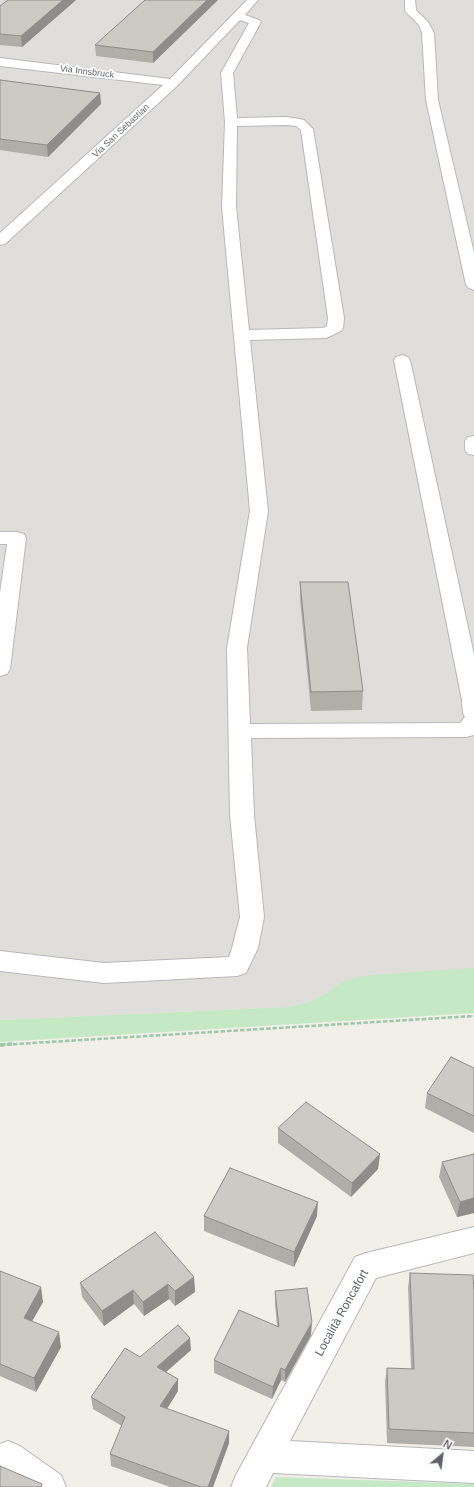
<!DOCTYPE html>
<meta charset="utf-8">
<style>
body{margin:0}
#map{position:relative;width:474px;height:1487px;overflow:hidden;background:#f1efe8;font-family:Helvetica,sans-serif}
canvas{display:block}
.north{position:absolute;left:422px;top:1435px;width:40px;height:40px;-webkit-text-stroke:3px #fff;paint-order:stroke;rotate:29deg;font-size:11px;font-weight:700;line-height:16px;text-align:center;color:#5f6368}
.north::after{content:'';display:block;margin:auto;width:14px;height:18px;background:#5f6368;clip-path:polygon(50% 0,100% 100%,50% 72%,0 100%)}
</style>
<div id="map">
<canvas width="474" height="1487"></canvas>
<div class="north">N</div>
</div>
<script>
const c = document.querySelector('canvas').getContext('2d');
c.lineJoin = 'round';
function fillPath(path, color) {
  c.fillStyle = color;
  c.fill(path, 'evenodd');
}
function poly(rows) {
  const path = new Path2D();
  for (const r of rows) {
    path.moveTo(r[0], r[1]);
    for (let i = 2; i < r.length; i += 2) path.lineTo(r[i], r[i + 1]);
  }
  return path;
}
function trace(path, color, width, dash) {
  c.strokeStyle = color;
  c.lineWidth = width;
  c.lineCap = dash ? 'butt' : 'round';
  c.setLineDash(dash || []);
  c.stroke(path);
}
function label(font, color, halo, rows, align = 'center') {
  c.font = font + ' Helvetica,sans-serif';
  c.lineWidth = 3.5;
  c.setLineDash([]);
  c.textBaseline = 'middle';
  c.strokeStyle = halo;
  c.fillStyle = color;
  for (const [text, x, y, turn = 0] of rows) {
    c.save();
    c.translate(x, y);
    c.rotate((+turn || 0) * Math.PI / 180);
    c.textAlign = isNaN(turn) ? turn : align;
    if (halo) c.strokeText(text, 0, 0);
    c.fillText(text, 0, 0);
    c.restore();
  }
}
const industrial = poly([
 [0,0,474,0,474,987,288,1007,0,1020]
]);
const green = poly([
 [474,968,474,1013,0,1042,0,1020,288,1007,308,1003,322,996,340,984,354,978,372,975],
 [276,1477,474,1484,474,1487,271,1487]
]);
const pathFar1 = poly([
 [0,1045,474,1016]
]);
const path = poly([
 [0,1045,12,1044]
]);
const minor = poly([
 [247,0,258,0,245,15,259,20,261,22,233,73,237,118,286,117,300,119,304,120,313,129,344,318,343,328,341,331,326,338,250,340,268,511,247,648,250,724,460,723,465,717,463,714,462,700,394,360,396,357,402,355,408,357,410,360,474,655,474,735,466,737,251,738,254,815,264,917,258,948,246,973,237,976,104,983,0,971,0,951,104,963,229,957,232,948,240,917,230,815,227,648,250,511,222,207,225,122,221,73,249,23,240,20,177,86,5,244,0,245,0,233,163,85,0,66,0,58,170,79,247,0],
 [286,125,296,126,301,130,328,318,327,326,323,328,249,330,236,207,237,126,286,125],
 [405,0,415,0,416,10,428,22,434,33,438,100,474,253,474,290,469,288,466,285,426,100,422,33,419,25,405,11,405,0],
 [474,436,474,455,468,454,465,450,465,441,468,437,474,436],
 [0,532,17,532,24,534,26,538,10,669,7,674,0,676,0,593,7,544,0,544,0,532],
 [474,1227,474,1253,376,1278,290,1441,474,1451,474,1483,273,1473,266,1487,231,1487,236,1475,355,1257,366,1253,474,1227],
 [8,1441,20,1446,61,1475,66,1487,21,1487,5,1475,0,1477,0,1444,8,1441]
]);
const wall = poly([
 [8,0,76,0,22,47,0,45,0,6],
 [218,0,153,63,96,56,95,45],
 [0,80,100,93,101,104,48,157,0,150],
 [300,582,363,691,362,710,311,711,300,600],
 [474,1068,474,1133,425,1108,427,1093],
 [278,1128,380,1154,378,1169,351,1197,278,1143],
 [474,1154,474,1213,457,1217,439,1177,442,1162],
 [204,1216,317,1216,294,1267,204,1231],
 [0,1271,43,1302,32,1321,61,1347,36,1392,0,1376],
 [410,1273,474,1292,474,1447,387,1443,385,1382,387,1368,411,1369,408,1287],
 [194,1277,195,1292,175,1306,169,1299,144,1316,134,1304,104,1326,82,1297,80,1283],
 [275,1291,311,1335,285,1382,281,1380,272,1399,214,1373,214,1360,277,1326,275,1304],
 [191,1350,166,1372,178,1379,178,1391,167,1409,229,1443,213,1487,170,1487,111,1466,110,1454,122,1426,93,1409,91,1397,140,1357]
]);
const shadedWall = poly([
 [63,0,76,0,22,47,21,36],
 [207,0,218,0,153,63,153,52],
 [100,93,101,104,48,157,47,145],
 [380,1154,378,1169,351,1197,352,1183],
 [474,1198,474,1213,457,1217,460,1202],
 [318,1202,317,1216,294,1267,294,1252],
 [194,1277,195,1292,175,1306,175,1291],
 [168,1284,169,1299,144,1316,143,1302],
 [41,1287,43,1302,26,1332,24,1318],
 [133,1290,134,1304,104,1326,102,1311],
 [312,1322,311,1335,285,1382,285,1370],
 [59,1332,61,1347,36,1392,34,1378],
 [190,1338,191,1350,158,1379,157,1367],
 [281,1368,281,1380,272,1399,273,1387],
 [178,1379,178,1391,161,1418,160,1406],
 [229,1431,229,1443,213,1487,208,1487]
]);
const building = poly([
 [8,0,63,0,21,36,0,34,0,6,8,0],
 [145,0,207,0,153,52,95,45,145,0],
 [0,80,100,93,47,145,0,139,0,80],
 [300,582,348,582,363,691,311,692,300,582],
 [451,1057,474,1068,474,1116,427,1093,451,1057],
 [306,1102,380,1154,352,1183,278,1128,306,1102],
 [474,1154,474,1198,460,1202,442,1162,474,1154],
 [230,1168,318,1202,294,1252,204,1216,230,1168],
 [155,1232,194,1277,175,1291,168,1284,143,1302,133,1290,102,1311,80,1283,155,1232],
 [0,1271,41,1287,24,1318,59,1332,34,1378,0,1364,0,1271],
 [410,1273,473,1275,474,1292,474,1433,389,1429,387,1368,414,1369,410,1273],
 [307,1288,312,1322,285,1370,281,1368,273,1387,214,1360,239,1310,279,1327,275,1291,307,1288],
 [178,1325,190,1338,157,1367,178,1379,160,1406,229,1431,208,1487,201,1487,110,1454,125,1417,91,1397,125,1348,140,1357,178,1325],
 [0,1466,42,1484,41,1487,0,1487,0,1466]
]);
const farStreetnames = [
 ["Via Innsbruck",87,72,7],
 ["Via San Sebastian",121,131,-43]
];
const nearStreetnames = [
 ["Località Roncafort",342,1313,-61]
];
fillPath(industrial, '#e0deda');
fillPath(green, '#c5e8c5');
trace(minor, '#b5b8bc', 2);
trace(pathFar1, '#9cc7a9', 2.5, [4.5, 2]);
trace(path, '#9cc7a9', 3.5, [5.5, 2.5]);
fillPath(minor, '#fff');
fillPath(wall, '#afaea9');
fillPath(shadedWall, '#8f8d8a');
fillPath(building, '#cccac5');
trace(building, '#8f8d8a', 1);
label('9px', '#5f6368', '#fff', farStreetnames);
label('12px', '#5f6368', '#fff', nearStreetnames);
</script>
